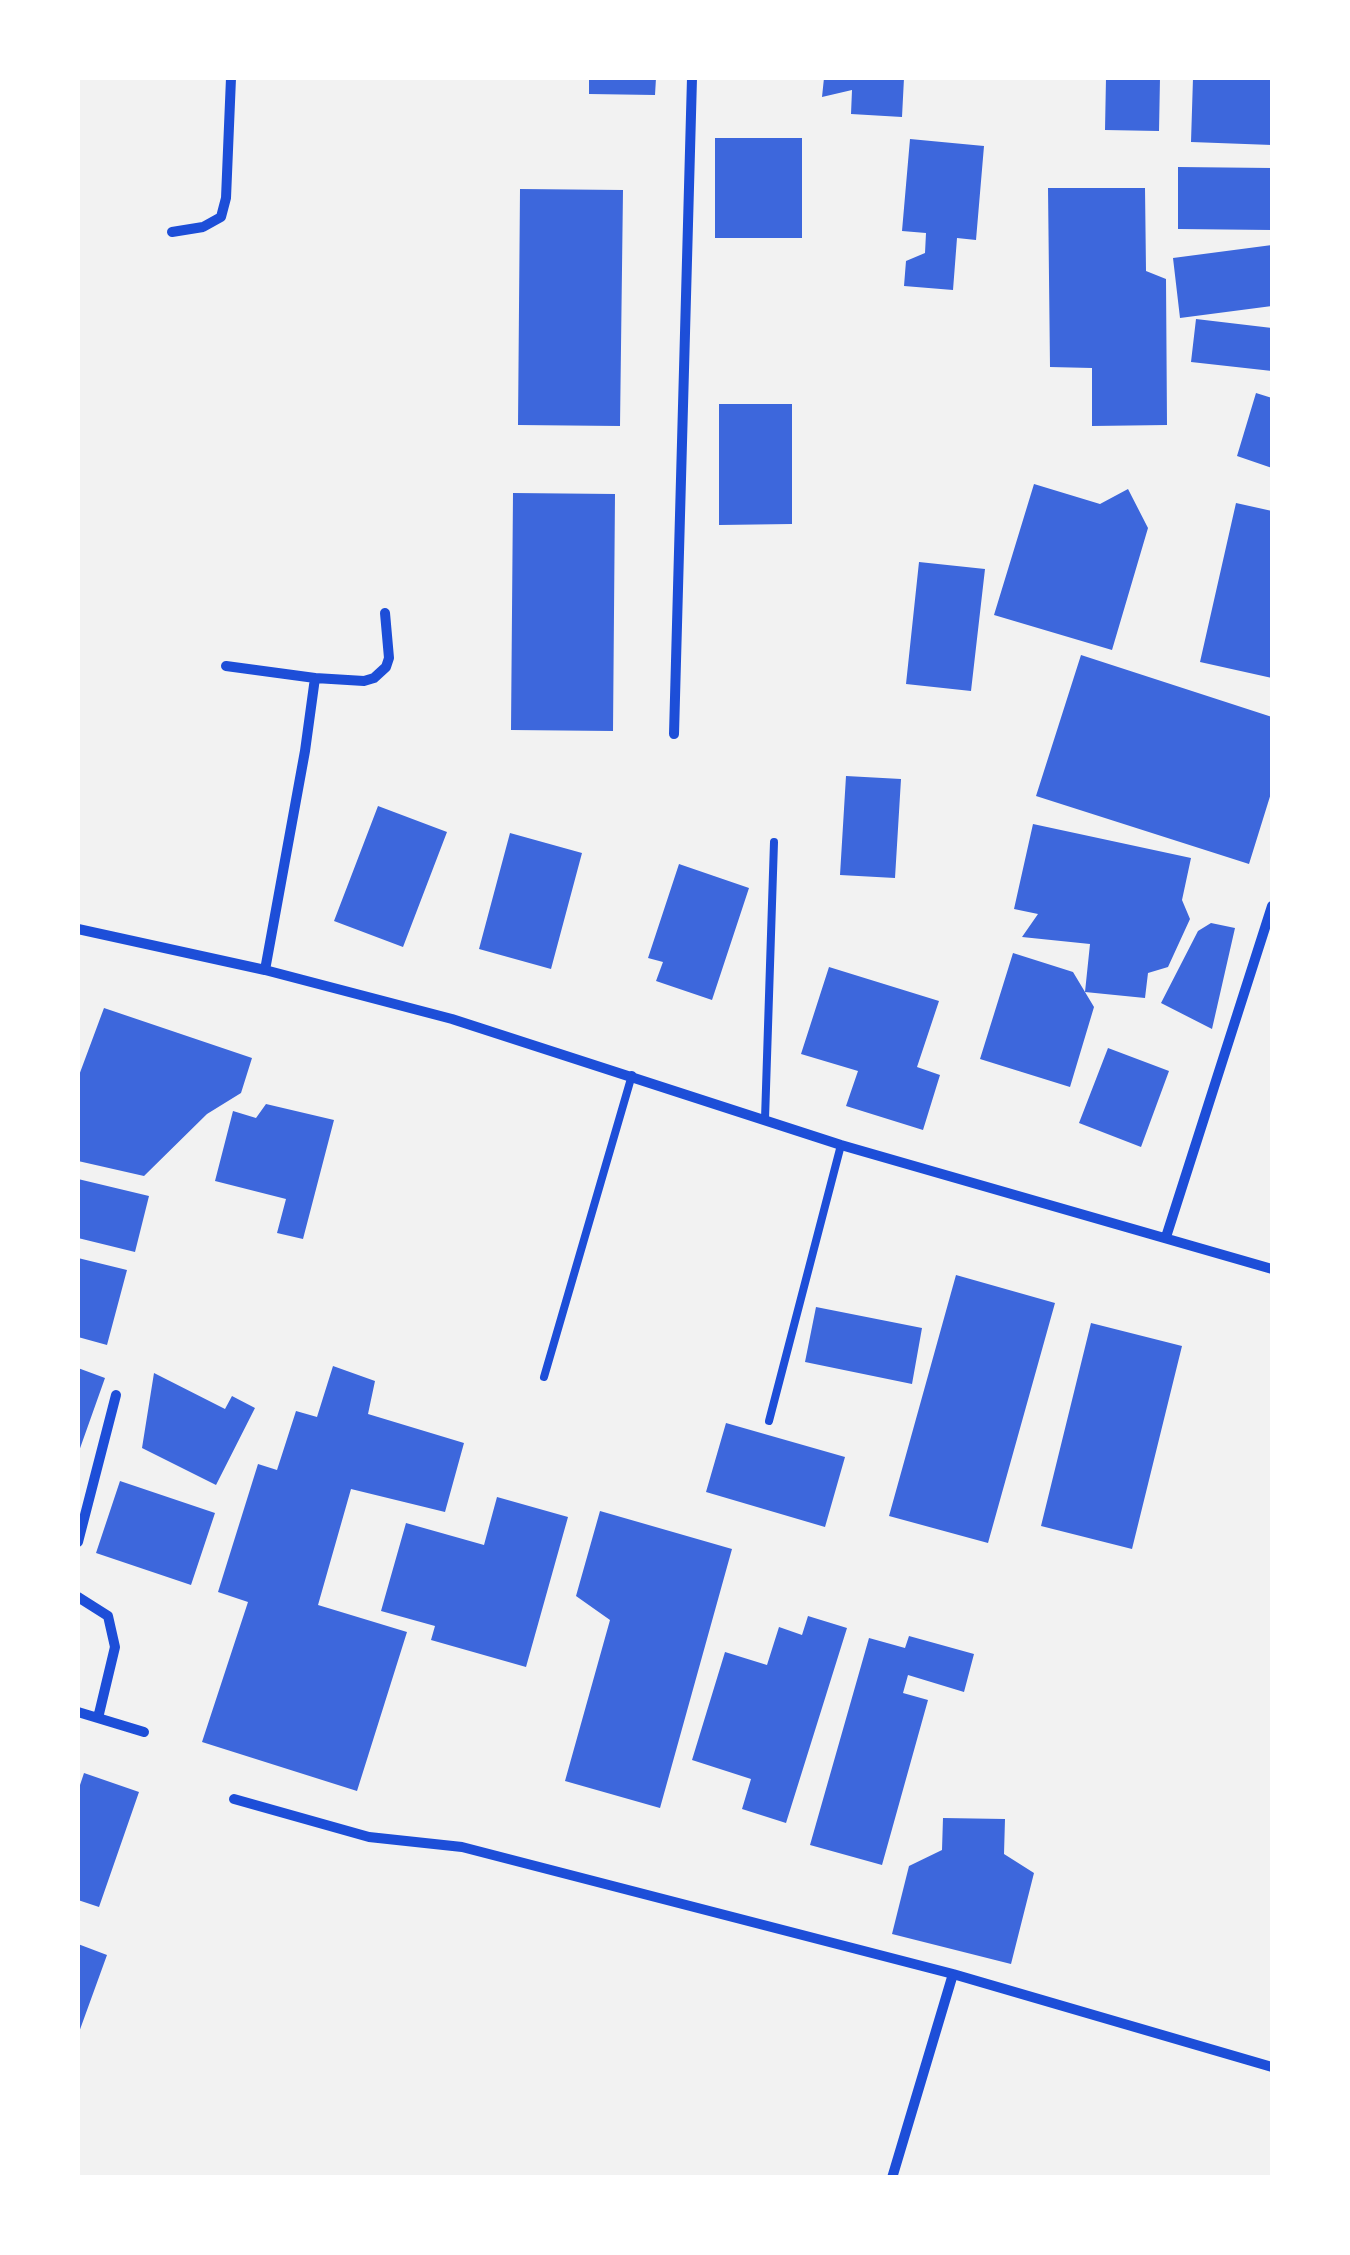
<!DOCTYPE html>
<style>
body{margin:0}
#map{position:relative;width:1350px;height:2255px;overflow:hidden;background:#f2f2f2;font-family:Barlow,sans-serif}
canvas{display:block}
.frame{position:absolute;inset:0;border:80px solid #fff;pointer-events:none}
</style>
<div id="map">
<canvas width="1350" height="2255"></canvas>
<div class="frame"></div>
</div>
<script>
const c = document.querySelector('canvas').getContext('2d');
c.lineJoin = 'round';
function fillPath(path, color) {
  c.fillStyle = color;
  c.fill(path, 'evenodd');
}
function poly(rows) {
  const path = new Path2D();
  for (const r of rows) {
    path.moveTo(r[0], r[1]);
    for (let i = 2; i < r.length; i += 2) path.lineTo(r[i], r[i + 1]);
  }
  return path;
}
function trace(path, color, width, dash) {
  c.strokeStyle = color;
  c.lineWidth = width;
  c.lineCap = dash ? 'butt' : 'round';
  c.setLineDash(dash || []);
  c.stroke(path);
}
const building = poly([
 [589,78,656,78,655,95,589,94],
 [824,78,904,78,902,117,851,114,852,90,822,97],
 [1106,78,1160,78,1159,131,1105,130],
 [1193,78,1272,78,1272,145,1191,142],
 [715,138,802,138,802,238,715,238],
 [910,139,984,146,976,240,957,238,953,290,904,286,906,261,925,253,926,233,902,231],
 [1178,167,1272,168,1272,230,1178,229],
 [1048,188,1145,188,1146,271,1166,279,1167,425,1092,426,1092,368,1050,367],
 [520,189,623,190,620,426,518,425],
 [1272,245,1272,306,1180,318,1173,258],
 [1196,319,1272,328,1272,371,1191,362],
 [1256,393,1272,398,1272,468,1237,456],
 [719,404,792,404,792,524,719,525],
 [1034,484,1100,504,1128,489,1148,528,1112,650,994,615],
 [513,493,615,494,613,731,511,730],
 [1236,503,1272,511,1272,678,1200,662],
 [919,562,985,569,971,691,906,684],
 [1081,655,1272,717,1272,790,1249,864,1036,796],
 [846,776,901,779,895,878,840,875],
 [378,806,447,832,403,947,334,921],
 [1033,824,1191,858,1182,900,1190,919,1168,967,1148,973,1145,998,1085,992,1090,944,1022,937,1038,914,1014,909],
 [510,833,582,853,551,969,479,949],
 [679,864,749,888,712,1000,656,981,663,962,648,958],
 [1211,923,1235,928,1212,1029,1161,1003,1198,931],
 [1013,953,1073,972,1094,1007,1070,1087,980,1059],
 [829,967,939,1001,917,1067,940,1075,923,1130,846,1106,858,1071,801,1054],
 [104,1008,252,1058,241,1093,207,1114,144,1176,78,1161,78,1078],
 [1108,1048,1169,1071,1141,1147,1079,1123],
 [266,1104,334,1120,303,1239,277,1233,286,1199,215,1181,233,1111,256,1118],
 [78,1179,149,1196,135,1252,78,1238],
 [78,1258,127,1270,107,1345,78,1337],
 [956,1275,1055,1303,988,1543,889,1516],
 [816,1307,922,1328,912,1384,805,1362],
 [1091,1323,1182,1346,1132,1549,1041,1526],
 [333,1366,375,1381,368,1414,464,1443,445,1512,351,1489,318,1605,407,1632,357,1791,202,1742,248,1602,218,1592,258,1464,277,1470,296,1411,317,1417],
 [78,1368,105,1378,78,1454],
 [154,1373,225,1409,232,1396,255,1408,216,1485,142,1448],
 [726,1423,845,1457,825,1527,706,1492],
 [120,1481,215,1513,191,1585,96,1553],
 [497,1497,568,1517,526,1667,431,1640,435,1626,381,1611,406,1523,484,1545],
 [600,1511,732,1549,660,1808,565,1781,610,1620,576,1596],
 [808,1616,847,1628,786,1823,742,1809,751,1779,692,1760,725,1652,767,1665,779,1627,802,1635],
 [909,1636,974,1654,964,1692,908,1675,903,1693,928,1700,882,1865,810,1845,869,1638,905,1648],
 [84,1773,139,1792,99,1907,78,1900,78,1791],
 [943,1818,1005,1819,1004,1854,1034,1873,1011,1964,892,1934,909,1866,942,1850],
 [78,1944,107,1955,78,2035]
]);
const service = poly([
 [765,1119,774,842],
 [544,1377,632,1075],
 [769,1421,841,1145]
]);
const minor = poly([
 [172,232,203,227,221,217,226,198,231,78],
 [226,666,315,678,364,681,374,678,386,667,389,658,385,613],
 [674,734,692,78],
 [78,929,265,970,452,1019,841,1145,1272,1269],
 [265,970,305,751,315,678],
 [1166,1237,1272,906],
 [78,1542,116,1395],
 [78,1597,108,1616,115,1647,98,1718],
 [78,1712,144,1732],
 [234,1799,369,1837,462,1847,953,1974,1272,2067],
 [892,2178,953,1974]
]);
fillPath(building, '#3d67dc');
trace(service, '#1d4ed8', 8);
trace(minor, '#1d4ed8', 10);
</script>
